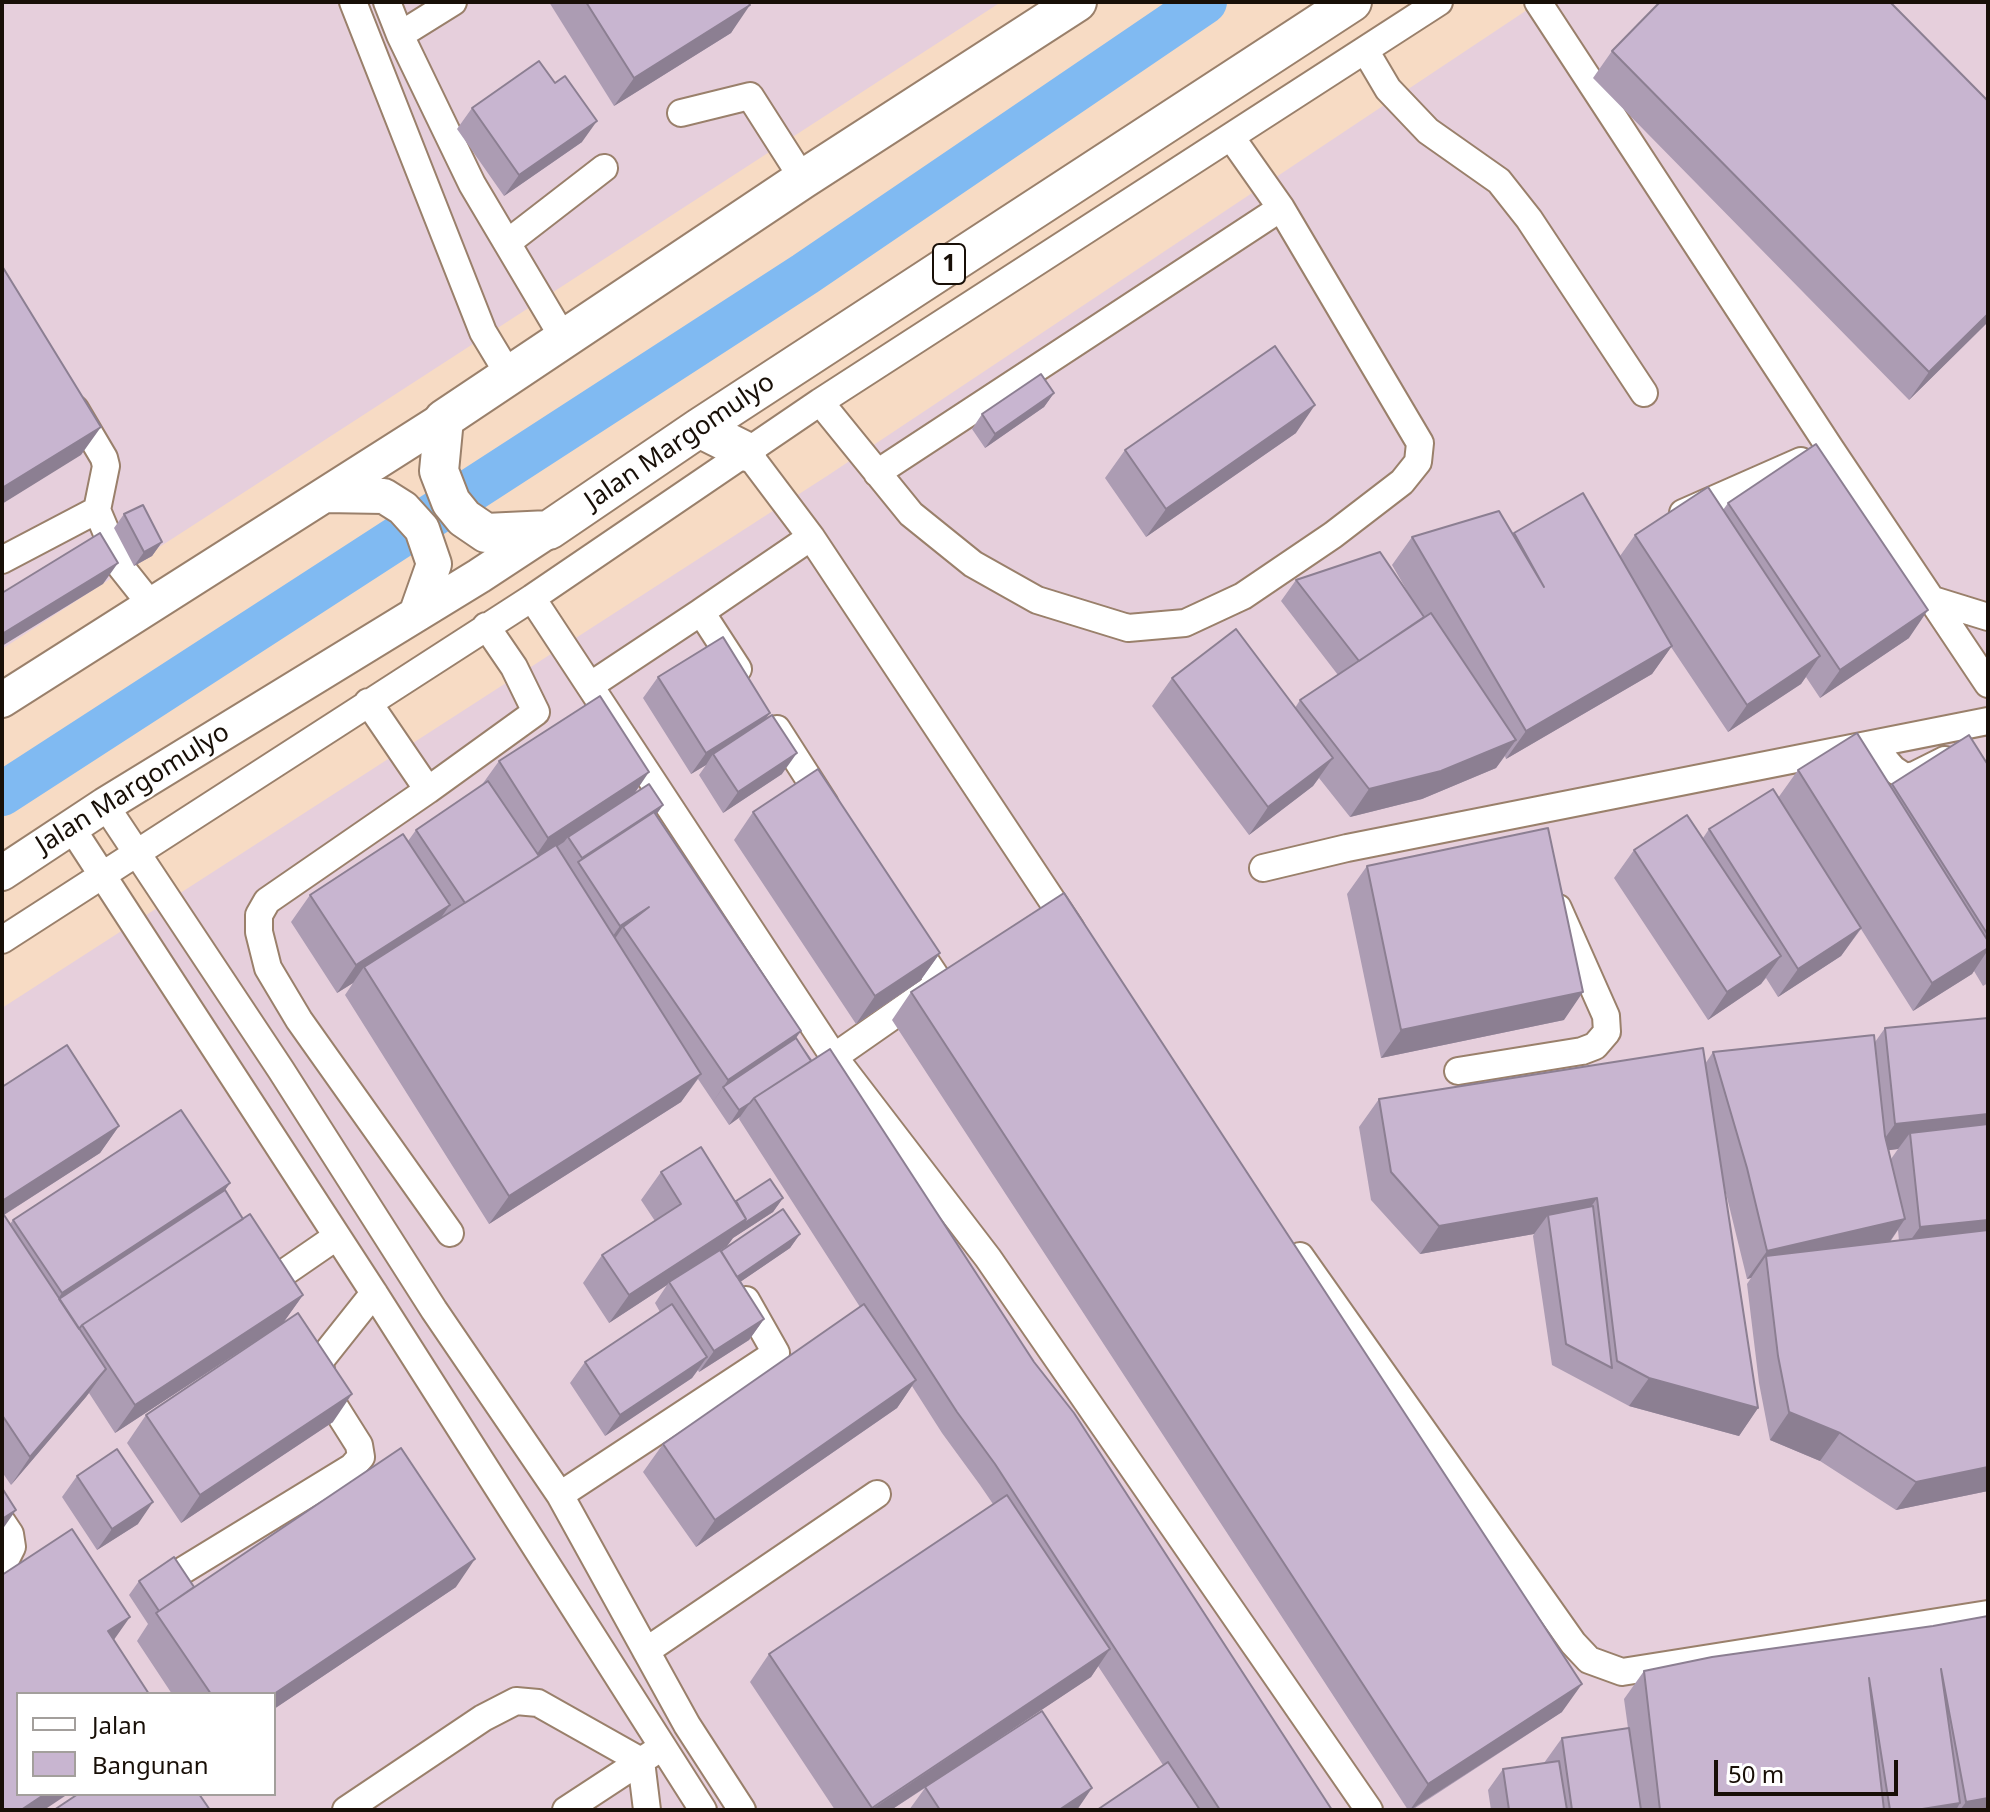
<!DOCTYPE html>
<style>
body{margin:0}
#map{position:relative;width:1990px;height:1812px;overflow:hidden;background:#f7dbc4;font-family:"Noto Sans",sans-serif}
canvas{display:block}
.frame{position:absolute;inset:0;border:4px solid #180f07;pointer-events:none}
.legend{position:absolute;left:16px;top:1692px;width:260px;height:104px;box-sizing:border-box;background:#fff;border:2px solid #a39f9c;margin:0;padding:10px 14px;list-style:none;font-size:24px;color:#180f07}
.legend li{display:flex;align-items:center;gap:16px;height:40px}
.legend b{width:40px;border:2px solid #a39f9c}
.scale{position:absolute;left:1714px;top:1760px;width:184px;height:36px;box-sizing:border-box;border:4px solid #180f07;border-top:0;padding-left:10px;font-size:24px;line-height:28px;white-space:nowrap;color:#180f07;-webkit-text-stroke:6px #fff;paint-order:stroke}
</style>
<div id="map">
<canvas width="1990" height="1812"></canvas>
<div class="frame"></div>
<ul class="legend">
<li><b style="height:10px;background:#fff"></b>Jalan</li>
<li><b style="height:22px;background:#c8b5d0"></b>Bangunan</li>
</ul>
<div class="scale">50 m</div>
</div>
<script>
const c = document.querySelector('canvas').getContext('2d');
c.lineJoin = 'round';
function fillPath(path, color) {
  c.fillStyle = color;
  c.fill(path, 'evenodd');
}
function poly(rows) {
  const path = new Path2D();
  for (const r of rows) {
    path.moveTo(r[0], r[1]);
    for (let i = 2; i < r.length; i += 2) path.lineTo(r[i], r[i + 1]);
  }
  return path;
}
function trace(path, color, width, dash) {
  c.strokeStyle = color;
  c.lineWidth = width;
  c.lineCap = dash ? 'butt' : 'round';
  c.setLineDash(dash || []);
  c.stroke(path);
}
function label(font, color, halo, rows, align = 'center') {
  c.font = font + ' "Noto Sans",sans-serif';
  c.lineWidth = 6;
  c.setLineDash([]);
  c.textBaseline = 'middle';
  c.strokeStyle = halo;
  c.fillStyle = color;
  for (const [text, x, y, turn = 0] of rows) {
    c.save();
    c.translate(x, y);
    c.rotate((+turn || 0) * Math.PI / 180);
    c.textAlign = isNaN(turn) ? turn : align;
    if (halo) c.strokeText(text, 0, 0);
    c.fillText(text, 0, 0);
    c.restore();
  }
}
const industrial = poly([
 [2,2,1001,2,2,649],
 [1539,2,1988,2,1988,1810,2,1810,2,1008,827,476],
 [18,1694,274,1694,274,1794,18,1794]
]);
const river = poly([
 [2,794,805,274,1205,2]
]);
const minor = poly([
 [353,2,483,332,509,375],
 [387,2,400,35],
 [453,2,400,35,472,184,564,339],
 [1538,2,1830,448,1988,684],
 [1365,50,1388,89,1428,131,1499,181,1529,219,1644,393],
 [681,113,750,96,803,179],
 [507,243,604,168],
 [820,402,911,514,973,564,1037,600,1128,628,1185,623,1243,596,1333,535,1402,482,1418,462,1420,443,1281,208,1231,137],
 [75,409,104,458,106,466,97,510,121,567,152,606],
 [747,452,811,537,1071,929],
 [877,473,1281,208],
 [1683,513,1801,461],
 [2,560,97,510],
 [532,598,834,1057,988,1258,1369,1810],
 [1933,600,1988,617],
 [738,669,701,612,811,537],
 [591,685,701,612],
 [368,702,428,790,267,901,259,915,259,932,268,968,299,1020,450,1233],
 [777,729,825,804],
 [1872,745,1893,769,1905,777,1915,775,1945,760,1955,762,1965,768,1988,801],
 [428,790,536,712,514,667,486,626],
 [105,805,281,1070,434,1310,560,1495,687,1725,742,1810],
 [71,827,374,1293,703,1810],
 [1263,868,1347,848,1988,721],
 [2,940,532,598,820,402,1439,2],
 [834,1057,940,983,910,938],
 [1458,1071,1582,1051,1595,1046,1607,1032,1606,1016,1558,908],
 [1300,1256,1573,1643,1589,1660,1622,1672,1988,1614],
 [264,1264,275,1279,336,1237],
 [560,1495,776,1353,746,1300],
 [2,1522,10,1534,12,1547,2,1567],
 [177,1574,352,1467,361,1457,359,1445,323,1388,320,1361,374,1293],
 [646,1651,877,1494],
 [346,1810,483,1718,516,1701,538,1703,641,1761,647,1810],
 [566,1810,653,1753]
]);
const major = poly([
 [325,495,384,496,403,508,422,529,434,564,417,612],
 [2,700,444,419],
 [2,873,105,805,479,576,549,530]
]);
const highway = poly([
 [1077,2,803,179,444,419,439,471,451,502,464,518,486,533,549,530,699,428,1352,2],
 [699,428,747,452]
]);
const wall = poly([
 [549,2,748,2,731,33,614,106],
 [1612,51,1988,101,1988,322,1909,400,1593,78],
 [472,108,582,142,504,196,457,129],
 [1054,393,1044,407,985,448,972,429,982,414],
 [1296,433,1146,537,1105,478,1125,450],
 [1728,503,1909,638,1820,698,1806,677,1801,684,1728,732,1671,647,1652,674,1506,759,1505,756,1496,768,1422,799,1350,817,1319,778,1313,786,1249,835,1152,706,1172,678,1295,708,1300,700,1338,675,1281,601,1296,580,1413,601,1392,565,1412,537,1513,535,1514,533,1620,556,1635,535,1723,510],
 [124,514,162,542,152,556,134,566,114,528],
 [658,677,766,720,782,774,723,813,699,775,706,765,691,774,643,698],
 [499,761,634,794,663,805,656,815,796,1038,1034,1362,1332,1810,1097,1810,1163,1765,1098,1666,1091,1677,960,1764,1077,1810,909,1810,925,1788,891,1810,835,1810,750,1682,769,1654,993,1504,980,1485,942,1433,912,1386,897,1408,696,1547,643,1472,663,1444,860,1307,739,1119,740,1117,729,1125,698,1079,681,1102,489,1224,345,995,353,983,337,993,291,922,310,895,408,841,416,830,481,786],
 [1988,765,1988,983,1983,986,1974,971,1972,974,1913,1011,1861,929,1841,956,1778,997,1766,978,1761,984,1708,1020,1614,878,1634,850,1703,838,1709,829,1778,798,1798,770,1890,786,1892,784],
 [753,812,940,953,920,981,856,1024,734,840],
 [1367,866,1564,1020,1381,1058,1347,894],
 [911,992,1562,1712,1412,1810,1408,1810,892,1020],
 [1988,1018,1988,1491,1896,1510,1820,1461,1770,1440,1759,1383,1747,1284,1751,1278,1747,1279,1723,1181,1758,1408,1739,1436,1629,1406,1552,1365,1533,1236,1534,1234,1420,1254,1371,1200,1359,1127,1379,1099,1705,1064,1713,1052,1875,1042,1885,1028],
 [1898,1149,1891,1159,1889,1150],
 [1898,1230,1899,1241,1890,1242],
 [2,1087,119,1126,100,1153,4,1215,10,1224,13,1220,230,1183,225,1190,243,1219,303,1295,283,1323,115,1433,89,1393,11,1485,2,1472],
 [661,1172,736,1201,783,1198,773,1212,733,1238,727,1246,800,1234,790,1248,740,1282,764,1319,749,1340,699,1372,698,1370,692,1378,605,1436,570,1383,585,1362,660,1312,655,1303,667,1285,609,1323,583,1283,602,1255,655,1221,641,1200],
 [146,1415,333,1422,181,1523,127,1443],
 [77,1476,138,1524,97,1550,62,1497],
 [139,1581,194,1587,456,1587,274,1709,274,1694,172,1694,137,1641,148,1624,129,1595],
 [1933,1626,1988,1810,1491,1810,1488,1790,1503,1769,1544,1763,1562,1738,1628,1728,1624,1699,1644,1671]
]);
const shadedWall = poly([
 [750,5,731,33,614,106,634,78],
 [597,121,582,142,504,196,519,175],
 [1988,314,1988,322,1909,400,1929,372],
 [1054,393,1044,407,985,448,995,434],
 [1315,405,1296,433,1146,537,1166,509],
 [101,427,81,455,2,504,2,488],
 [162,542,152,556,134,566,144,552],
 [118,563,103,584,2,646,2,634],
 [1928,610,1909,638,1820,698,1840,670],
 [1672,646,1652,674,1506,759,1526,731],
 [1820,656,1801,684,1728,732,1747,705],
 [770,713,755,734,713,754,706,765,691,774,706,753],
 [1516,740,1496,768,1422,799,1350,817,1369,789],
 [797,753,782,774,723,813,738,792],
 [1333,758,1313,786,1249,835,1268,807],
 [649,772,630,800,568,837,564,842,535,861,532,861,548,838],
 [663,805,653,819,579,863,582,858],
 [450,905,430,933,364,967,353,983,337,993,356,965],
 [649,907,623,927,612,943,605,947,620,926],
 [1861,928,1841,956,1778,997,1798,969],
 [1988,948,1988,950,1972,974,1913,1011,1932,983],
 [940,953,920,981,856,1024,875,996],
 [1781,956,1761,984,1708,1020,1727,992],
 [1583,992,1564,1020,1381,1058,1401,1030],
 [801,1031,786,1052,723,1087,713,1102,728,1080],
 [701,1074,681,1102,489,1224,509,1196],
 [750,1103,740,1117,729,1125,739,1110],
 [1988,1114,1988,1140,1910,1133,1898,1149,1875,1152,1895,1124],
 [119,1126,100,1153,2,1216,2,1201],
 [230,1183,210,1211,57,1300,62,1293],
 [783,1198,773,1212,733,1238,727,1246,670,1283,669,1282,667,1285,609,1323,629,1295,746,1219],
 [1597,1198,1578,1226,1548,1215,1534,1234,1420,1254,1439,1226],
 [1905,1219,1886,1247,1766,1256,1751,1278,1747,1279,1767,1251],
 [1988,1220,1988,1245,1900,1255,1920,1227],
 [800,1234,790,1248,727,1291,737,1277],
 [303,1295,283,1323,115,1433,135,1405],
 [764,1319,749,1340,699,1372,714,1351],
 [707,1357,692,1378,605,1436,620,1415],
 [106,1369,86,1397,11,1485,30,1457],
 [1649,1378,1758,1408,1739,1436,1629,1406],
 [916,1380,897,1408,696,1547,715,1520],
 [352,1394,333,1422,181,1523,200,1495],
 [1789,1412,1840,1433,1820,1461,1770,1440],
 [1988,1467,1988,1491,1896,1510,1916,1482],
 [153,1502,138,1524,97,1550,112,1529],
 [16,1510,2,1530,2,1519],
 [475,1559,456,1587,274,1709,274,1694],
 [130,1617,111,1644,108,1631],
 [1110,1649,1091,1677,891,1810,871,1810],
 [1582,1684,1562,1712,1410,1810,1428,1784],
 [1092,1788,1077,1810,1059,1810],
 [45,1794,68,1794,44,1810,21,1810],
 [1988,1798,1988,1810,1960,1810,1966,1802],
 [1960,1803,1956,1810,1916,1810]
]);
const building = poly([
 [586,2,748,2,750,5,634,78,586,2],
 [1660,2,1890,2,1988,101,1988,314,1929,372,1612,51,1660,2],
 [539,61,555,83,565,76,597,121,519,175,472,108,539,61],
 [2,266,101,427,2,488,2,266],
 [1275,346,1315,405,1166,509,1125,450,1275,346],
 [1041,374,1054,393,995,434,982,414,1041,374],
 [1816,444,1928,610,1840,670,1728,503,1816,444],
 [1708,487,1820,656,1747,705,1635,535,1708,487],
 [1583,493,1672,646,1526,731,1412,537,1499,511,1544,587,1514,533,1583,493],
 [143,505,162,542,144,552,124,514,143,505],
 [100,533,118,563,2,634,2,593,100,533],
 [1380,552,1424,617,1359,661,1296,580,1380,552],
 [1431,613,1516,740,1441,771,1369,789,1300,700,1431,613],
 [1236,629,1333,758,1268,807,1172,678,1236,629],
 [723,637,770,713,706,753,658,677,723,637],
 [600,696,649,772,548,838,499,761,600,696],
 [772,715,797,753,738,792,713,754,772,715],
 [1857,733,1988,941,1988,948,1932,983,1798,770,1857,733],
 [1969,735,1988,765,1988,935,1892,784,1969,735],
 [818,769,940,953,875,996,753,812,818,769],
 [488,781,539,856,465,903,416,830,488,781],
 [649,784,663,805,582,858,568,837,649,784],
 [1773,789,1861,928,1798,969,1709,829,1773,789],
 [654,812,801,1031,728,1080,623,927,649,907,620,926,578,862,654,812],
 [1687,815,1781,956,1727,992,1634,850,1687,815],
 [1548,828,1583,992,1401,1030,1367,866,1548,828],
 [403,834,450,905,356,965,310,895,403,834],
 [556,845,701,1074,509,1196,364,967,556,845],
 [1064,893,1582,1684,1428,1784,911,992,1064,893],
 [1988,1018,1988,1114,1895,1124,1885,1028,1988,1018],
 [1874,1035,1885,1136,1905,1219,1767,1251,1747,1168,1713,1052,1874,1035],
 [796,1038,811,1061,754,1098,750,1103,739,1110,723,1087,796,1038],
 [67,1045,119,1126,2,1201,2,1087,67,1045],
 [1703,1048,1758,1408,1649,1378,1617,1361,1597,1198,1439,1226,1391,1172,1379,1099,1703,1048],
 [830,1049,1034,1362,1074,1413,1332,1810,1220,1810,995,1464,957,1412,754,1098,830,1049],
 [181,1110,230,1183,62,1293,13,1220,181,1110],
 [1988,1124,1988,1220,1920,1227,1910,1133,1988,1124],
 [701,1147,746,1219,629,1295,602,1255,681,1204,661,1172,701,1147],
 [770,1179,783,1198,743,1224,746,1219,736,1201,770,1179],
 [225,1190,243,1219,82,1325,79,1329,59,1299,225,1190],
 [1593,1206,1612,1368,1566,1344,1548,1215,1593,1206],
 [783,1209,800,1234,737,1277,721,1251,783,1209],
 [2,1212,106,1369,30,1457,2,1415,2,1212],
 [250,1214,303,1295,135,1405,82,1325,250,1214],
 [1988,1230,1988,1467,1916,1482,1840,1433,1789,1412,1778,1356,1766,1256,1988,1230],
 [720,1250,764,1319,714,1351,669,1282,720,1250],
 [672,1304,707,1357,620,1415,585,1362,672,1304],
 [864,1304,916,1380,715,1520,663,1444,864,1304],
 [298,1313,352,1394,200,1495,146,1415,298,1313],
 [401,1448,475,1559,274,1694,211,1694,156,1613,401,1448],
 [117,1449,153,1502,112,1529,77,1476,117,1449],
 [2,1488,16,1510,2,1519,2,1488],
 [1007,1495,1110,1649,872,1808,769,1654,1007,1495],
 [72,1529,130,1617,108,1631,149,1694,18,1694,18,1794,45,1794,21,1810,2,1810,2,1575,72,1529],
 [174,1557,194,1587,159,1611,139,1581,174,1557],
 [1988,1616,1988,1798,1966,1802,1941,1669,1960,1803,1916,1810,1890,1810,1869,1678,1884,1810,1660,1810,1644,1671,1712,1657,1933,1626,1988,1616],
 [1042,1711,1092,1788,1059,1810,940,1810,925,1787,1042,1711],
 [1629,1728,1641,1810,1572,1810,1562,1738,1629,1728],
 [1559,1761,1567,1810,1509,1810,1503,1769,1559,1761],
 [1168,1762,1200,1810,1097,1810,1168,1762],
 [78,1794,199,1794,210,1810,54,1810,78,1794]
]);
const shields = [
 [949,264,32]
];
const shieldNames = [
 ["1",949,264]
];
const streetNames = [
 ["Jalan Margomulyo",680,442,-34],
 ["Jalan Margomulyo",133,789,-32]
];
fillPath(industrial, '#e6cfdc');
trace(river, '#80baf2', 44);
trace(minor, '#9a806b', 30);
trace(major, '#9a806b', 38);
trace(highway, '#9a806b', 42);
trace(minor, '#fff', 26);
trace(major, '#fff', 34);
trace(highway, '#fff', 38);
fillPath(wall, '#ac9cb3');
fillPath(shadedWall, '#8c7f92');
fillPath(building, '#c8b5d0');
trace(building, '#8c7f92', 2);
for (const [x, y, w] of shields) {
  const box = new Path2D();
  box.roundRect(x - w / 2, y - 20, w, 40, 6);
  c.fillStyle = '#fff';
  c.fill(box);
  trace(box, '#180f07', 2);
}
label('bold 24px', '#180f07', null, shieldNames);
label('26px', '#180f07', '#fff', streetNames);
</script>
